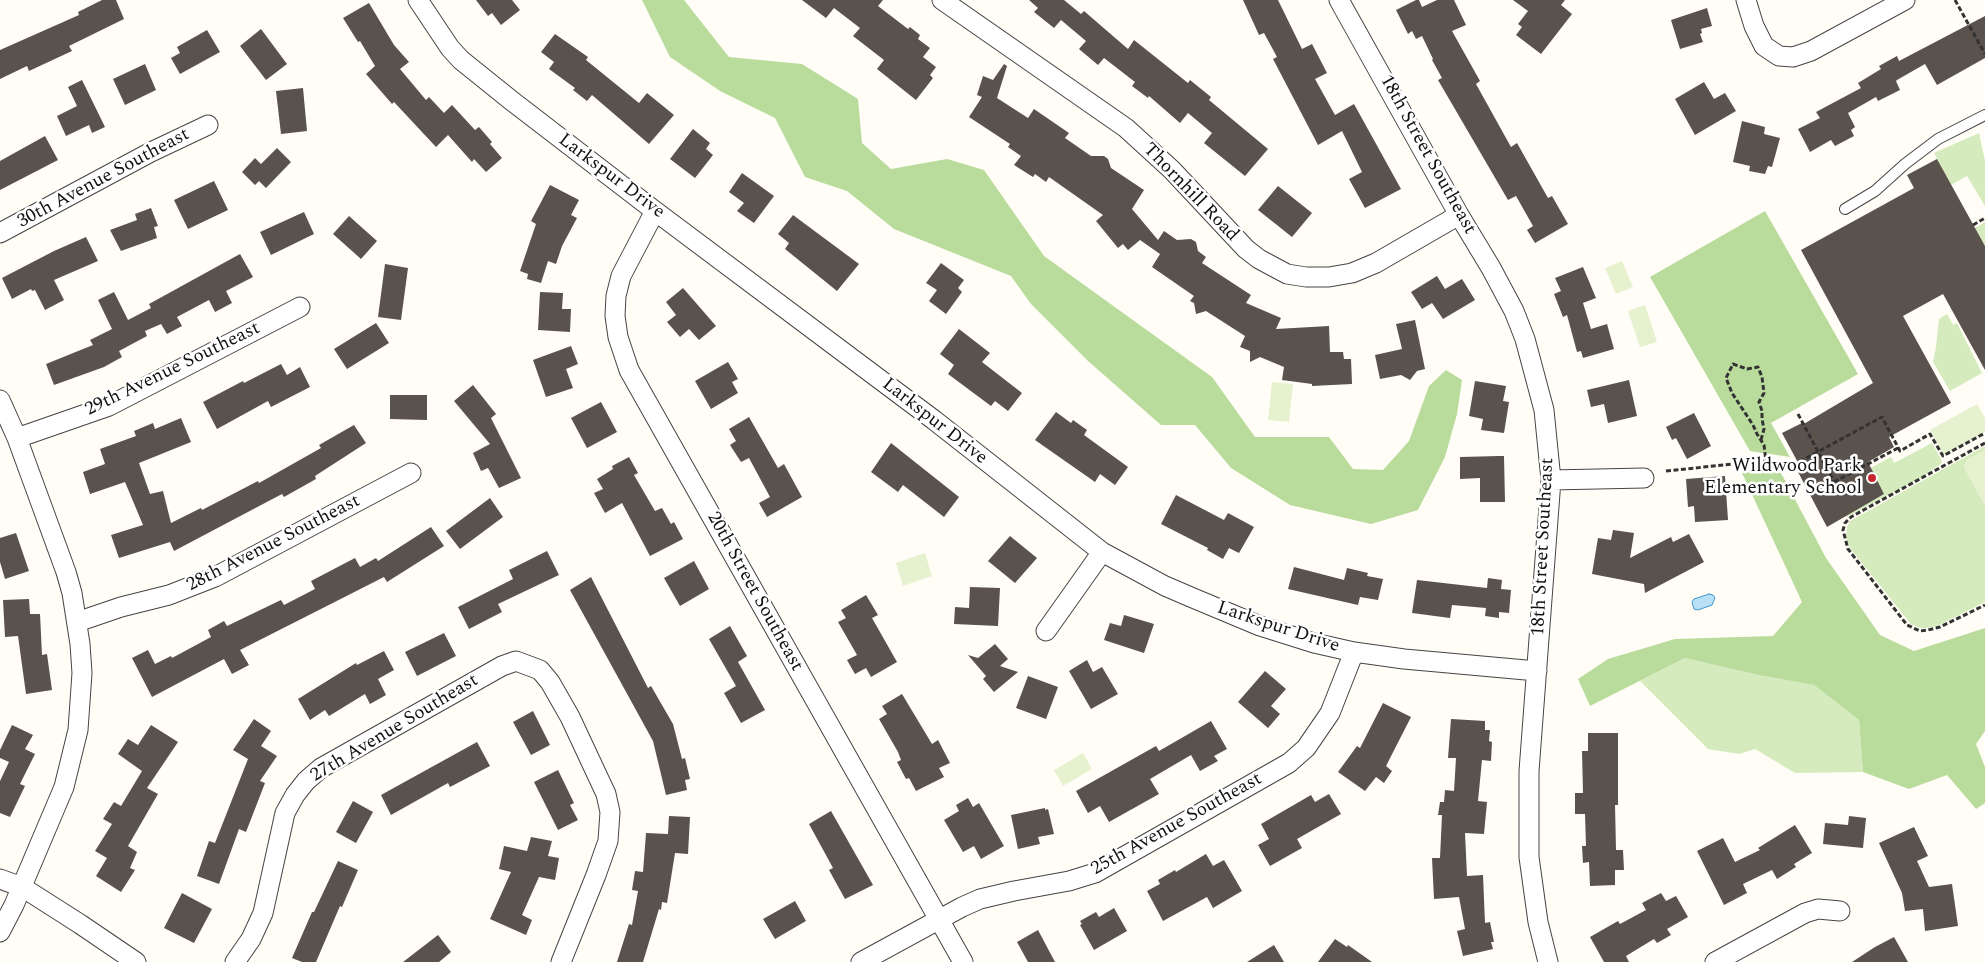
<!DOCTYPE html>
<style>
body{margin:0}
canvas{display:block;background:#fffdf5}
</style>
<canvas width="1985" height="962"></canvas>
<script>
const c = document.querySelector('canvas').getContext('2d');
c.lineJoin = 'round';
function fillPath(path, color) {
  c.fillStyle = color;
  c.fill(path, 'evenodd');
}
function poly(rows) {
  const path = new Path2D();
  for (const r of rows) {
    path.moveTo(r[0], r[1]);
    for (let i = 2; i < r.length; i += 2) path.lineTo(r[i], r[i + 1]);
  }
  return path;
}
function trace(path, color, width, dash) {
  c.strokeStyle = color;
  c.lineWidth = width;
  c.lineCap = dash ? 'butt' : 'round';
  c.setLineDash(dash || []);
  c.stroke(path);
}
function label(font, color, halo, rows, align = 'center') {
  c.font = font + ' Spectral,serif';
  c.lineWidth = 5;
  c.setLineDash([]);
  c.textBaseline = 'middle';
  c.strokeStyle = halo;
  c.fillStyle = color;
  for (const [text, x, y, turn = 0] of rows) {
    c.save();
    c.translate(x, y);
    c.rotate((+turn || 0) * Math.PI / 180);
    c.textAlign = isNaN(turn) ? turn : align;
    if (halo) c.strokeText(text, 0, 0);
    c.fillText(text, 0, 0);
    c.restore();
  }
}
const green = poly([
 [1979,133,1985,161,1985,206,1967,176,1951,185,1934,153],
 [1985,222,1985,246,1975,228],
 [1947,314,1953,325,1957,323,1982,373,1950,391,1933,362,1936,347,1939,319],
 [1932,443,1941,459,1942,463,1920,478,1847,517,1836,497,1859,507,1884,494,1875,476,1865,471,1891,457,1894,463],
 [1985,446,1985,450,1967,460,1964,467,1985,505,1985,602,1939,625,1928,628,1920,628,1911,624,1850,548,1846,537,1847,527,1850,521],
 [1685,658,1758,675,1814,685,1859,720,1863,772,1795,773,1755,749,1739,754,1708,749,1640,681]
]);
const forest = poly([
 [642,0,684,0,729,57,802,64,858,99,862,143,891,169,947,159,984,170,1044,256,1212,377,1255,437,1329,437,1353,469,1383,470,1409,441,1429,386,1446,370,1462,380,1457,414,1445,457,1418,510,1371,524,1290,505,1231,468,1195,425,1161,425,1088,361,1031,304,1011,276,894,229,847,191,805,177,775,118,720,91,670,57],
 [1765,211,1858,374,1771,423,1790,457,1750,451,1650,277],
 [1764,470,1781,473,1826,558,1880,635,1914,651,1985,628,1985,731,1976,744,1985,767,1985,803,1976,809,1947,775,1909,789,1863,772,1859,720,1814,685,1758,675,1685,658,1590,706,1578,679,1608,659,1675,639,1773,636,1802,602,1742,473]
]);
const pitch = poly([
 [1622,261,1633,287,1616,294,1605,268],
 [1645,305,1657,342,1640,347,1628,311],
 [1272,382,1293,384,1289,422,1268,420],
 [1977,404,1985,418,1985,432,1944,455,1930,430],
 [1985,450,1985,505,1964,467,1967,460],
 [925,553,932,576,903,586,896,563],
 [1083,753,1092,769,1063,786,1054,770]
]);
const water = poly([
 [1709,594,1713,595,1715,598,1712,605,1698,610,1694,609,1692,602,1694,599,1709,594]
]);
const building = poly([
 [102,0,116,0,124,19,69,46,72,51,29,71,27,66,0,79,0,50,79,15,78,12],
 [476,0,512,0,520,10,501,25,492,13,488,16],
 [802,0,883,0,878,6,908,29,910,27,920,35,918,39,930,48,923,57,936,67,930,75,933,78,916,100,877,69,884,60,853,36,860,28,834,8,826,18],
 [1029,0,1064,0,1081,14,1084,11,1128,49,1134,40,1188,83,1190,80,1211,97,1209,100,1268,149,1245,176,1204,143,1212,133,1188,113,1180,123,1149,96,1148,98,1132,86,1135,82,1104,58,1098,65,1079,49,1086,41,1061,20,1054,28,1034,12,1038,8],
 [1243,0,1278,0,1302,49,1312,44,1327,73,1315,79,1335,115,1354,104,1401,189,1365,208,1349,179,1362,172,1342,131,1318,145,1273,59,1277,57,1264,33,1259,35],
 [1416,0,1419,0,1422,7,1437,0,1454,0,1466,25,1452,31,1480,81,1476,84,1511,147,1517,143,1548,198,1552,196,1568,224,1535,243,1527,230,1533,226,1516,196,1508,200,1438,80,1442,78,1432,60,1433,59,1422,36,1416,39,1412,31,1408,34,1396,10],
 [1513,0,1565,0,1561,5,1572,14,1541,54,1516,35,1522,27,1518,24,1528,11],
 [369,3,394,45,409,62,400,69,426,100,429,97,444,113,452,105,475,130,479,127,492,142,490,144,502,158,486,172,474,159,472,162,448,135,436,147,394,102,392,104,366,74,375,66,360,41,358,42,343,18],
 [1707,8,1712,26,1701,29,1702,33,1700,34,1703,42,1680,49,1671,20],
 [1985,16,1985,58,1937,85,1925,64,1897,80,1896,81,1900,90,1878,101,1876,97,1848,113,1855,127,1851,130,1854,136,1835,146,1831,140,1810,152,1798,129,1820,118,1816,112,1861,88,1858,83,1881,69,1879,66,1897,56,1899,61],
 [261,29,287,64,266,80,240,46],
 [207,30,220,52,180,74,171,58,180,53,177,47],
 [555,34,588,57,586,60,639,103,647,93,674,115,649,144,592,95,587,101,573,90,575,88,549,69,554,62,541,52],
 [145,64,156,90,125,105,113,79],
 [1004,64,1007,66,997,98,1028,118,1034,109,1069,133,1065,138,1091,156,1104,156,1108,159,1111,168,1144,190,1132,209,1158,240,1164,231,1177,240,1191,239,1196,242,1198,251,1206,257,1202,263,1251,295,1246,303,1281,318,1276,329,1329,326,1330,352,1343,352,1344,359,1351,359,1352,384,1312,386,1312,384,1282,380,1284,367,1260,357,1250,362,1250,351,1240,347,1245,336,1206,311,1196,314,1194,303,1190,301,1194,296,1152,267,1160,254,1140,240,1128,250,1123,244,1118,248,1096,221,1103,215,1049,177,1046,182,1035,174,1033,177,1014,165,1021,156,1008,147,1010,144,969,117,982,97,977,95,983,76,993,80],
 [82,80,105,127,92,133,89,125,66,136,57,116,77,106,68,87],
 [1704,82,1714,99,1725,93,1736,111,1695,135,1675,99],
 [303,88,307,131,281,134,276,91],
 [1742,121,1765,127,1764,134,1780,138,1772,167,1768,166,1765,174,1749,171,1750,166,1733,162],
 [693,129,710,143,706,149,713,155,695,178,670,159],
 [45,136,58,160,0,190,0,161],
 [277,148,291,162,266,188,259,181,255,185,242,172,255,158,261,164],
 [1937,159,1985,246,1985,370,1943,294,1903,316,1951,403,1889,437,1894,447,1868,462,1884,494,1827,527,1798,472,1802,470,1782,433,1802,423,1802,425,1873,383,1801,250,1914,188,1907,175],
 [742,173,774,196,754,223,737,211,744,203,729,192],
 [214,181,228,210,188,229,174,200],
 [550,185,579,200,571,215,577,218,562,246,556,264,548,261,541,283,527,279,528,274,520,271,536,224,531,221],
 [1278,186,1312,213,1292,237,1258,210],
 [151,208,158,226,154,227,157,238,121,251,110,230,137,220,135,214],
 [304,212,314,234,271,255,260,232],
 [793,215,859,264,837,291,785,249,789,243,778,234],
 [349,216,377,241,361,259,333,234],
 [86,237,98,261,54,280,64,300,45,310,35,290,32,291,31,289,12,299,2,278,54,251],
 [240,254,253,277,226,291,232,303,215,312,209,300,177,317,182,326,167,334,161,324,145,331,147,336,119,351,122,357,104,367,54,385,46,364,93,345,90,340,112,329,98,300,114,292,128,320,151,308,149,304],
 [941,263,964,280,958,288,962,292,946,314,929,301,937,290,926,283],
 [385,264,408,268,401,320,378,317],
 [1583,267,1596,298,1583,303,1591,329,1607,324,1614,349,1583,358,1581,351,1577,352,1567,315,1563,317,1554,294,1561,291,1555,278],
 [1437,276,1445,289,1462,279,1475,300,1443,319,1432,303,1422,309,1411,292],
 [683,288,716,326,699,340,689,329,680,337,667,322,676,315,666,302],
 [540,292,563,293,562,309,571,309,570,332,538,330],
 [1415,320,1425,369,1417,371,1410,380,1401,375,1380,379,1375,355,1402,349,1396,324],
 [376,323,389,343,347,369,334,349],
 [959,329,990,353,982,362,1022,393,1008,411,995,401,991,406,948,374,954,365,940,354],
 [571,346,578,364,566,369,573,388,546,397,533,360],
 [728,362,738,379,732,382,738,393,711,409,695,381],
 [281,364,287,375,300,367,310,387,271,407,268,401,217,429,203,402,243,381,244,383],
 [1629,380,1637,416,1608,423,1604,404,1591,407,1587,390],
 [1475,381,1506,386,1503,401,1509,402,1504,433,1481,430,1483,419,1469,416],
 [473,385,496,414,491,418,521,478,499,488,488,468,481,471,473,453,490,444,454,401],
 [390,395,427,395,427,420,390,419],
 [601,402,617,432,587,448,571,418],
 [1056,412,1071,423,1073,420,1087,430,1084,435,1128,467,1115,485,1100,474,1095,482,1035,440],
 [1694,413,1711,446,1687,459,1676,438,1672,440,1666,427],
 [749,417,778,468,784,464,802,497,767,517,759,503,770,497,749,458,741,462,730,445,736,441,729,429],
 [181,418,191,442,139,463,150,494,163,491,171,523,201,508,202,510,258,481,259,483,321,448,319,445,354,425,366,443,315,476,316,479,284,497,282,494,174,551,170,542,119,558,111,535,143,525,125,482,90,494,83,472,105,464,100,449,136,436,134,431,153,423,155,429],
 [891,443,959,497,944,517,903,485,898,492,871,472],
 [1499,456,1504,456,1505,502,1480,502,1480,478,1460,479,1460,457],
 [629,457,638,473,634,475,655,511,662,508,671,524,674,522,683,539,650,556,622,503,605,513,594,493,603,489,597,479,613,469,612,466],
 [1725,476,1728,520,1695,522,1694,506,1688,507,1686,479],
 [1176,495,1224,520,1228,513,1254,527,1239,553,1229,548,1223,559,1207,550,1208,548,1161,524],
 [490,498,503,517,460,549,446,531],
 [431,527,444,546,387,582,384,577,240,650,249,665,232,674,224,659,152,697,132,658,148,650,155,664,171,656,172,658,211,637,208,630,224,621,227,626,281,600,284,605,315,589,311,581,355,558,360,567,376,558,378,561],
 [1613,530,1634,533,1630,558,1671,537,1673,542,1689,534,1704,562,1645,593,1644,584,1592,574,1598,538,1611,540],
 [16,533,29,571,5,579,0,562,0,538],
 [1010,536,1037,558,1015,583,988,561],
 [547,551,559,575,498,604,502,612,469,629,458,607,513,579,509,570],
 [694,561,709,589,680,606,664,578],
 [1294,567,1344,580,1347,568,1368,573,1367,576,1383,579,1378,600,1360,597,1358,605,1288,589],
 [591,577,648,688,651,686,673,724,682,759,685,758,690,779,685,780,687,790,666,795,653,741,570,590],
 [1488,578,1502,580,1501,589,1511,590,1509,613,1499,612,1499,618,1485,616,1486,608,1452,605,1450,618,1412,613,1417,580,1487,588],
 [970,587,1000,588,998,626,954,624,955,607,969,608],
 [866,595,878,615,872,618,897,662,871,677,866,668,855,674,847,660,857,655,838,622,846,618,841,610],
 [29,599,30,614,40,614,42,655,47,654,52,690,26,694,18,636,5,637,3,600],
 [1124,615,1154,624,1144,653,1104,640,1110,623,1121,626],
 [730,626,747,656,738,662,765,710,741,723,724,693,736,686,709,639],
 [444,633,456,656,417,676,405,652],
 [995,644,1008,659,1000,666,1018,672,994,692,983,679,986,676,968,655,978,658],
 [384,651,394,670,378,679,386,695,370,704,365,694,329,716,325,710,310,720,298,699,356,663,357,665],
 [1087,660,1093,672,1102,667,1118,694,1091,709,1069,671],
 [1265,671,1286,689,1271,706,1280,714,1268,728,1238,702],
 [1028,676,1058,687,1046,719,1016,708],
 [902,694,932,744,938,740,950,763,939,768,944,777,916,791,909,778,906,779,897,762,901,760,898,752,879,719,887,714,882,706],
 [1383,703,1411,717,1386,766,1392,771,1384,783,1376,777,1365,791,1338,772,1357,746,1360,748],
 [533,711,550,745,531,755,513,722],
 [254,719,271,731,261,746,277,756,260,781,265,783,246,832,239,829,219,884,197,876,209,841,215,843,248,759,233,750],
 [1451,719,1485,721,1485,730,1490,730,1489,741,1492,742,1491,761,1482,760,1478,801,1487,802,1484,834,1465,833,1467,876,1483,875,1485,923,1490,922,1494,942,1491,942,1493,949,1463,956,1457,931,1465,929,1459,897,1434,899,1432,858,1440,858,1442,815,1438,815,1440,802,1444,802,1445,790,1454,791,1456,758,1448,758],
 [1211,721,1227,749,1214,756,1218,761,1200,771,1191,755,1150,779,1159,794,1109,822,1100,806,1088,813,1076,791,1156,746,1159,751],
 [12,725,33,735,25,749,35,754,20,784,25,786,10,817,0,813,0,781,9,762,0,758,0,750],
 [151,725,178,742,147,788,158,794,128,846,137,852,130,868,135,870,121,892,96,876,107,858,95,851,112,824,103,819,114,802,121,806,142,771,118,754,128,739,138,745],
 [1588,733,1618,733,1618,805,1615,805,1616,850,1623,850,1624,870,1615,870,1615,885,1590,886,1589,862,1583,863,1582,846,1586,846,1585,814,1575,814,1575,793,1583,793,1582,751,1588,751],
 [477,742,490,766,450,787,448,783,391,815,381,795],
 [558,770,574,803,570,805,578,820,558,830,534,782],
 [1329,794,1341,814,1297,839,1302,848,1270,866,1258,845,1269,839,1261,824,1311,795,1315,802],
 [968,798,973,807,979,803,1004,846,981,859,974,846,963,852,944,820,959,811,956,805],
 [353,801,373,812,356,843,336,832],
 [1045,808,1045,810,1048,809,1054,834,1038,837,1040,844,1018,849,1011,815],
 [831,811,873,885,845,899,829,870,833,868,809,824],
 [669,816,690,817,688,854,675,853,667,903,662,902,661,910,659,909,643,962,617,962,629,924,632,925,638,891,632,890,635,871,643,872,646,833,668,834],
 [1849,816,1866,818,1863,848,1823,844,1825,823,1848,825],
 [1795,825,1812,853,1794,864,1796,867,1777,879,1772,870,1743,884,1747,893,1724,905,1697,851,1723,838,1735,862,1760,850,1758,848],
 [1914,827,1928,856,1917,861,1929,887,1952,884,1958,926,1925,931,1923,909,1905,911,1902,893,1879,843],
 [531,837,552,841,548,856,559,858,555,880,539,877,522,915,532,920,526,935,490,919,511,872,499,869,504,846,527,851],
 [1206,854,1213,866,1224,860,1242,891,1213,908,1207,897,1163,921,1147,891,1160,884,1158,880,1175,870,1176,872],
 [338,861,358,870,342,907,340,906,316,962,302,962,292,958,312,912,314,912],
 [182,893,212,909,194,943,164,928],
 [1661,893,1666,901,1676,896,1688,917,1667,929,1671,935,1657,943,1654,939,1626,956,1629,962,1604,962,1590,937,1618,921,1620,924,1646,910,1642,903],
 [795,901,806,921,775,939,763,919],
 [1114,908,1127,931,1094,950,1080,925,1082,924,1080,921,1096,912,1099,917],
 [1038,930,1055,962,1028,962,1017,942],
 [438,935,451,952,439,962,403,962],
 [1894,937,1908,962,1852,962,1875,947],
 [1335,939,1347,947,1348,945,1372,962,1318,962],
 [1274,945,1284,962,1247,962]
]);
const path = poly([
 [1955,0,1985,54],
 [1973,225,1985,218],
 [1798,414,1840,493],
 [1761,440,1764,429,1762,419,1762,411,1759,402,1764,393,1762,377,1758,367,1747,369,1733,364,1726,378,1732,393,1753,425,1757,434,1764,445,1766,462],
 [1985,443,1851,517,1845,523,1843,530,1848,549,1907,625,1920,631,1928,630,1940,627,1985,605],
 [1666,471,1762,461,1780,464,1797,463,1882,417,1900,451,1930,434,1943,456,1985,433],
 [1834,482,1898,448]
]);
const service = poly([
 [1845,209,1875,191,1905,164,1938,139,1985,115]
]);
const minor = poly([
 [418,0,450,48,461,60,512,101,655,211,934,420,1102,552,1165,586,1193,598,1260,626,1314,643,1354,652,1404,659,1537,671],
 [942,0,1126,128,1172,170,1246,249,1259,259,1287,274,1306,277,1329,277,1352,273,1376,263,1459,215],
 [1339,0,1459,215,1491,268,1514,311,1525,339,1544,410,1551,480,1529,771,1529,857,1538,922,1548,962],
 [1746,0,1754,26,1764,46,1779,56,1793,57,1811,51,1905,0],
 [655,211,621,276,616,296,615,316,618,337,629,370,963,962],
 [0,233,151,152,208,125],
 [0,400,17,438,66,572,72,593,80,644,82,673,78,730,64,787,14,905,0,932],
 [17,438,109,406,300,307],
 [1551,480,1644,478],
 [77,622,121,607,169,595,215,577,411,473],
 [1046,631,1102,552],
 [0,879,22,887,80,924,136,962],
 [235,962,251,939,263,913,285,813,295,795,306,781,321,768,502,666,516,661,540,670,550,682,570,717,606,794,610,812,608,841,596,875,561,962],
 [861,962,962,907,980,899,1014,891,1069,881,1095,873,1289,763,1306,748,1330,713,1354,652],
 [1715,962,1805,913,1818,909,1840,911]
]);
const markers = [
 [1872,478,5,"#c4262e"]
];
const streetNames = [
 ["18th Street Southeast",1427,155,61],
 ["Larkspur Drive",611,177,37],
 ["30th Avenue Southeast",104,179,-28],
 ["Thornhill Road",1190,193,46],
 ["29th Avenue Southeast",173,370,-26],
 ["Larkspur Drive",934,422,38],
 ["28th Avenue Southeast",274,544,-27],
 ["18th Street Southeast",1544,547,-87],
 ["20th Street Southeast",754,592,61],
 ["Larkspur Drive",1278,628,18],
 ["27th Avenue Southeast",395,729,-31],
 ["25th Avenue Southeast",1177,825,-29]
];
const poiNames = [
 ["Wildwood Park",1862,467],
 ["Elementary School",1862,489]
];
fillPath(green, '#d5ebbd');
fillPath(forest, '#b9dc9c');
fillPath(pitch, '#e6f2cf');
fillPath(water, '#b9e0f7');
trace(water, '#3f96cf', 1);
fillPath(building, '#5a524d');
trace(service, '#444', 12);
trace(minor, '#444', 21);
trace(path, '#333', 3, [5, 2.5]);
trace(service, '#fff', 10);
trace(minor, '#fff', 19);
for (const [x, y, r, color] of markers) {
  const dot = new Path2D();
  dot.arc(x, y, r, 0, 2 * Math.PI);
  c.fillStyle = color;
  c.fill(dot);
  trace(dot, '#fff', 2);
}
label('19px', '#111', '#fff', streetNames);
label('19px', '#111', '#fff', poiNames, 'right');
</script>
